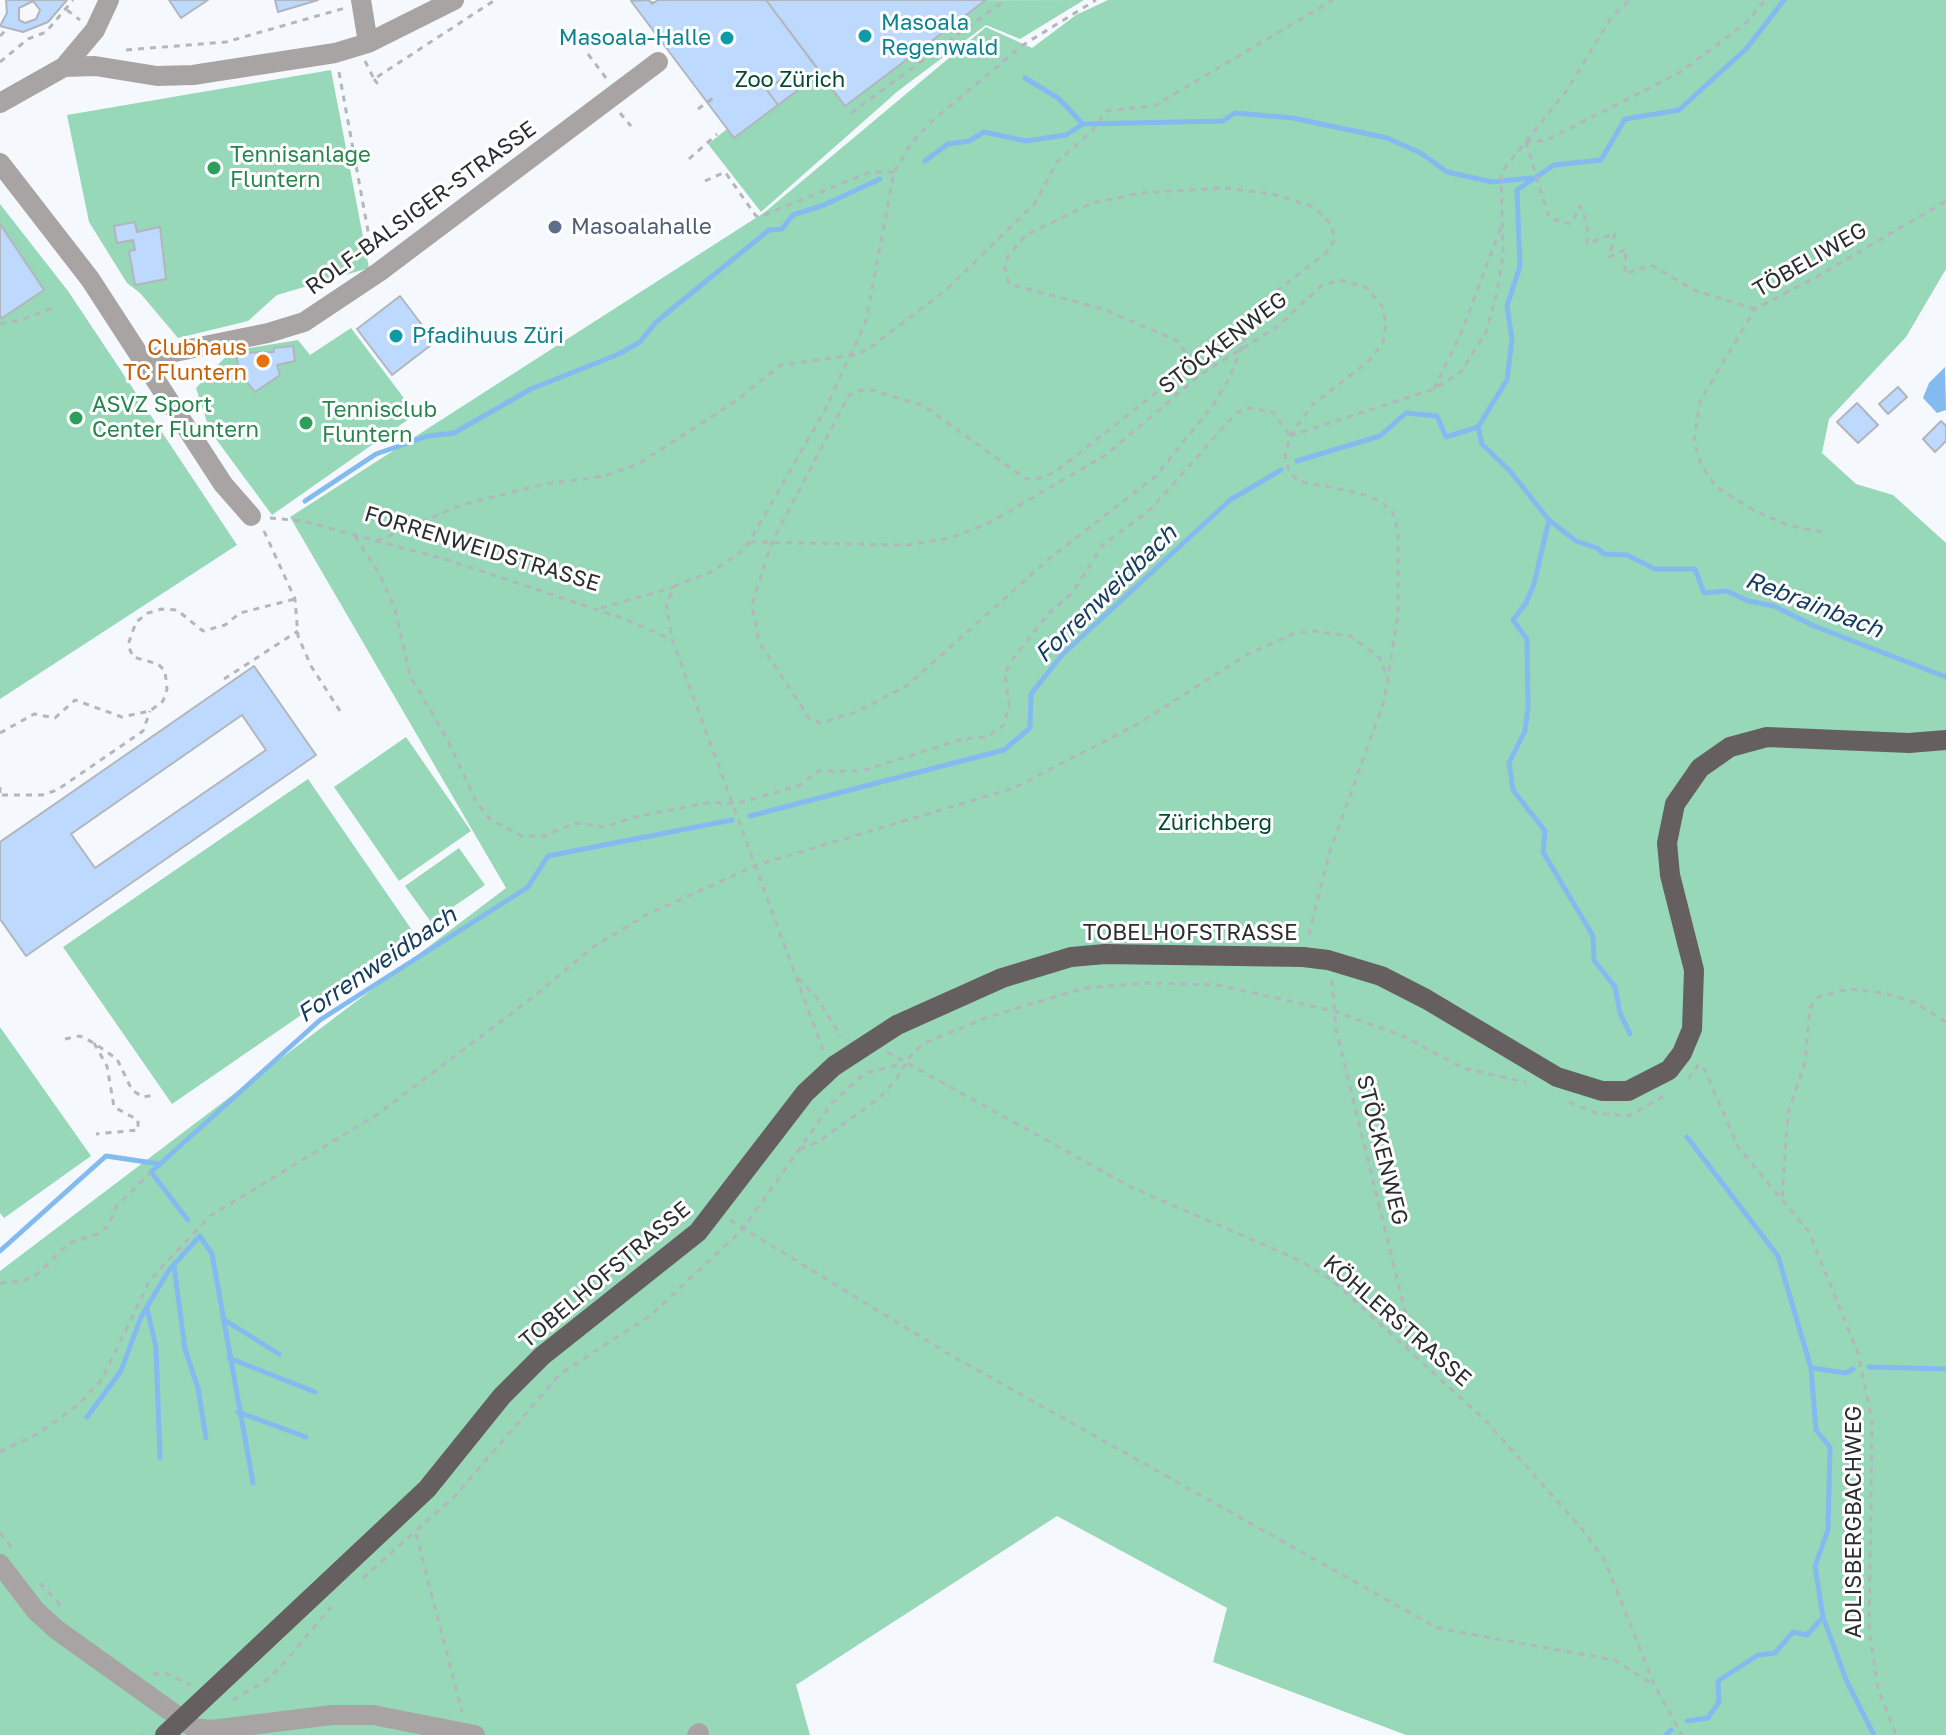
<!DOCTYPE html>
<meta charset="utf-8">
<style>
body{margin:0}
canvas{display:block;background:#f5f9fe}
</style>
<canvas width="1946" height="1735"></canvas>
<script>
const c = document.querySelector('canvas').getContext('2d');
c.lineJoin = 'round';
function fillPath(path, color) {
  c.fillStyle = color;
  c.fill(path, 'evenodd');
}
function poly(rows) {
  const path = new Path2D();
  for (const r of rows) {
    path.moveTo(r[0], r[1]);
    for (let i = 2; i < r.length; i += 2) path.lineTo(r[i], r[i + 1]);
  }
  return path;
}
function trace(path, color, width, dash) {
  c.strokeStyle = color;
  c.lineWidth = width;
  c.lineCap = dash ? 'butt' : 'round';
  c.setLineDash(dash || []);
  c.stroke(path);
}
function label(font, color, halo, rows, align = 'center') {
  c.font = font + ' "Golos Text",sans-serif';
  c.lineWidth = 6;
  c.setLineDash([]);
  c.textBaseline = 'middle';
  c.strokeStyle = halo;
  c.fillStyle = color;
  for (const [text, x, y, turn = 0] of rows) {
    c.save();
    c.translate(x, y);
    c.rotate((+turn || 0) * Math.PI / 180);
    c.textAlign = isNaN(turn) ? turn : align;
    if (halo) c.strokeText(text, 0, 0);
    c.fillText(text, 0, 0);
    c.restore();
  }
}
const green = poly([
 [1084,0,1020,39,986,25,898,91,761,212,708,144,727,129,631,1],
 [1108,0,1946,0,1946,269,1906,337,1829,419,1822,453,1856,484,1893,495,1946,543,1946,1735,1406,1735,1213,1662,1227,1608,1057,1516,796,1685,810,1735,0,1735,0,1271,506,888,290,517,765,212,986,27,1032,48,1076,15],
 [331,70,369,268,277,295,248,321,178,338,140,293,127,283,89,222,67,115],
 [0,204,68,291,237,545,0,699],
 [351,328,416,414,272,515,210,431,196,388,231,351,298,340,310,355],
 [406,737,471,831,399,881,334,787],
 [308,779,416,936,172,1104,63,947],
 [459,848,485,885,431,922,405,886],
 [0,1027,91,1156,4,1218,0,1213]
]);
const water = poly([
 [1945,367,1946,410,1937,413,1923,398,1929,383]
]);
const stream = poly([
 [1784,0,1747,48,1679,110,1625,119,1601,160,1554,165,1517,190,1520,266,1507,306,1512,339,1507,380,1478,427,1482,444,1510,471,1549,520,1576,541,1597,548,1604,554,1627,555,1655,569,1695,569,1704,593,1727,591,1748,601,1774,606,1814,626,1946,677],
 [1025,78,1058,98,1083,124],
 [925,161,948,144,969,141,984,132,1026,141,1066,135,1083,124,1223,121,1235,113,1293,118,1387,138,1421,153,1447,172,1492,182,1530,178],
 [1297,461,1380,436,1406,413,1437,416,1446,437,1478,427],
 [305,501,376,454,428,436,454,433,531,389,619,354,640,342,656,322,769,230,782,229,793,215,824,205,880,179],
 [1549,520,1534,584,1526,603,1513,620,1527,639,1528,708,1525,731,1509,763,1513,790,1545,831,1543,852,1593,936,1594,960,1615,987,1620,1013,1630,1034],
 [750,816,1004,750,1030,728,1031,694,1062,655,1230,500,1281,470],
 [1687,1137,1778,1256,1811,1368,1816,1430,1830,1447,1828,1530,1815,1566,1823,1617,1847,1682,1874,1735],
 [160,1164,151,1172,188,1220],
 [0,1251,106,1156,160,1164,320,1020,528,887,548,856,732,820],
 [174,1266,185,1349,198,1388,206,1438],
 [147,1308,156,1347,160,1458],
 [223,1319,279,1354],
 [229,1358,315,1392],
 [1869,1367,1946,1369],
 [1812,1368,1846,1373,1853,1369],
 [238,1412,306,1437],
 [87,1417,121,1371,141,1317,169,1270,200,1236,212,1254,253,1483],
 [1687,1721,1708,1718,1719,1702,1718,1681,1758,1655,1775,1653,1793,1632,1807,1635,1823,1617],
 [1666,1735,1671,1730]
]);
const building = poly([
 [6,0,67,0,48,22,23,32,0,26,7,13,6,0],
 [33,1,40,10,36,19,25,23,19,20,19,8,33,1],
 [169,0,208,0,181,18,169,0],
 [275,0,318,0,278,12,275,0],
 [649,0,652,4,658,0,766,0,821,73,803,86,792,71,767,90,778,105,734,138,631,1,649,0],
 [766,0,986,0,845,106,766,0],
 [792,71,803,86,778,105,767,90,792,71],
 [135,222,137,232,160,227,166,279,135,285,129,251,135,250,133,240,117,243,114,226,135,222],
 [0,224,44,290,2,318,0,316,0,224],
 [400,296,435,342,392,375,357,329,400,296],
 [293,346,295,361,277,365,280,375,255,392,239,372,236,353,274,352,274,348,293,346],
 [1898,387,1907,397,1888,414,1879,404,1898,387],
 [1857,403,1878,425,1858,443,1837,422,1857,403],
 [1941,421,1946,426,1946,441,1935,452,1923,439,1941,421],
 [254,666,316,755,26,956,0,919,0,842,254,666],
 [242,715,266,750,95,868,71,834,242,715]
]);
const path = poly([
 [67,10,80,20],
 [0,36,6,30],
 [126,50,226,42,345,8],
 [588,54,606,78],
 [365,61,374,79,495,0],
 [0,62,28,39,46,32,73,0],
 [339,72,372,253],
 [374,79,380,87],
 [698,109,716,96],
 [620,113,631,126],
 [851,113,1005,0],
 [1525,141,1545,141,1679,73,1746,23,1765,0],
 [1526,142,1549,218,1571,224,1580,206,1587,223,1587,244,1615,233,1609,257,1626,249,1625,274,1651,265,1696,291,1755,309],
 [689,159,717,134],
 [705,181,725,172,756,216,762,216,870,172,894,172],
 [1225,188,1273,194,1314,207,1330,223,1335,239,1326,253,1270,296,1249,328,1229,379,1213,405,1156,476,1050,558,908,685,856,712,821,723,810,719,759,642,752,605,771,544,849,395,862,390,872,390,924,406,1026,479,1042,478,1058,470,1181,373,1187,363,1187,354,1176,340,1103,309,1009,284,1005,268,1008,256,1026,235,1092,203,1141,193,1225,188],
 [0,324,21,320,52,308],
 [1434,389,1462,331,1501,227],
 [1290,436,1434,389,1461,372,1486,332,1497,293,1503,254,1501,173,1567,90,1611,18,1629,0],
 [270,518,303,521,448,560,622,618,671,639],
 [264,531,295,599,298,636,311,666,340,711],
 [1822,532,1788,525,1755,511,1716,487,1701,465,1694,441,1700,401,1755,309,1818,276,1946,201],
 [355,536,379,573,395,609,410,676,445,735,476,801,490,819,522,836,544,836,575,823,605,827,635,817,712,802,735,804,798,786,819,771,862,771,962,739,987,737,1004,725,1009,705,1005,674,1010,663,1047,615,1072,593,1103,545,1152,508,1236,413,1249,408,1273,412,1290,436],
 [377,541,461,505,545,484,605,476,638,464,733,403,781,365,853,355,867,350,946,290,1035,203,1057,162,1093,130,1106,111,1154,106,1333,0],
 [750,542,907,545,950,538,989,523,1106,455,1200,375,1278,326,1321,286,1340,280,1366,287,1382,306,1386,324,1383,343,1369,361,1312,405,1290,436,1285,455,1289,472,1298,481,1359,493,1382,502,1393,513,1398,532,1398,615,1384,701,1330,851,1308,938],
 [601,608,674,587],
 [224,679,298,631],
 [0,733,34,714,55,718,75,700,122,717,150,711,163,701,167,689,165,671,158,664,133,657,128,645,136,622,148,613,162,609,177,610,203,631,225,625,240,613,295,599],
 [0,787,0,798],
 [2,795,42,795,57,790,143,731,150,711],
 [798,978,818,999,841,1037],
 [1332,980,1336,1029,1409,1328,1407,1347],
 [65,1039,80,1036,94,1043,117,1059,132,1090,143,1097,156,1095],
 [94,1043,107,1066,114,1107,138,1120,138,1130,96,1134],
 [823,1050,672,639,666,604,675,586,711,572,745,549,825,410,866,321,894,172,911,144,931,122,1023,45,1096,0],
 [887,1052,1131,1187,1301,1261,1333,1281,1485,1420,1582,1529,1605,1561,1654,1684,1682,1735],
 [1688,1079,1699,1064,1705,1070,1738,1147,1809,1232,1858,1353,1872,1421,1869,1630,1878,1689,1896,1735],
 [1569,1102,1596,1113,1629,1116,1669,1093],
 [800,1149,818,1142,878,1099,895,1081,913,1052,927,1042,988,1017,1084,988,1148,983,1218,985,1334,1011,1403,1036,1463,1068,1526,1082],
 [1782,1197,1788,1113,1805,1062,1810,1008,1818,997,1848,989,1884,993,1914,1002,1946,1022],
 [730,1220,947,1353,1437,1628,1614,1660,1651,1683],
 [0,1283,23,1281,36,1275,69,1243,98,1234,108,1226,116,1207,151,1172],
 [0,1452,39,1433,79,1404,102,1379,150,1280,210,1216,378,1114,537,994,593,947,646,915,757,865,1014,788,1136,725,1248,654,1293,634,1313,631,1350,636,1379,657,1387,676],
 [0,1533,13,1549],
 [416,1534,462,1712],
 [363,1578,456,1495,560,1374,651,1315,742,1230,832,1103,865,1073,902,1064],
 [40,1583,62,1607],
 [153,1674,165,1673,191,1685],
 [233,1700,267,1680,284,1663,331,1607],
 [142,1735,143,1734]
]);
const minor = poly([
 [361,0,368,43],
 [64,67,95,30,109,0],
 [0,103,64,67,95,66,157,76,193,75,335,53,368,43,454,0],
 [0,163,90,279,223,484,251,516],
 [146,363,165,354,268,333,304,322,379,272,658,62],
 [0,1564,36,1611,57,1630,194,1728,211,1730,332,1715,373,1715,475,1735],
 [697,1735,699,1733]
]);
const major = poly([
 [165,1735,427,1489,502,1396,542,1356,698,1232,805,1093,834,1066,897,1025,1002,978,1071,957,1105,954,1303,957,1328,960,1381,976,1426,999,1557,1077,1602,1091,1628,1091,1669,1070,1682,1053,1692,1029,1694,970,1670,875,1667,843,1675,804,1700,768,1730,747,1767,737,1909,743,1946,740]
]);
const markers = [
 [865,36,8,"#0f9aa8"],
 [727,38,8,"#0f9aa8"],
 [214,168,8,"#2e9e5b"],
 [555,227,8,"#5c6f8a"],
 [396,336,8,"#0f9aa8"],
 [263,361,8,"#e8710a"],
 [76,418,8,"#2e9e5b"],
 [306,423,8,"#2e9e5b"]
];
const cultureNames = [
 ["Masoala",881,23],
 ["Regenwald",881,48],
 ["Masoala-Halle",711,38,"right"],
 ["Pfadihuus Züri",412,336]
];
const parkNames = [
 ["Zoo Zürich",790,80],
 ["Zürichberg",1215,823]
];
const leisureNames = [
 ["Tennisanlage",230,155],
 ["Fluntern",230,180],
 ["ASVZ Sport",92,405],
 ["Center Fluntern",92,430],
 ["Tennisclub",322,410],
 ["Fluntern",322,435]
];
const streetNames = [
 ["ROLF-BALSIGER-STRASSE",421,208,-36],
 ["TÖBELIWEG",1810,260,-30],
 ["STÖCKENWEG",1223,343,-37],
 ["FORRENWEIDSTRASSE",482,549,17],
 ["TOBELHOFSTRASSE",1190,933],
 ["STÖCKENWEG",1382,1150,76],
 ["TOBELHOFSTRASSE",605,1275,-40],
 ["KÖHLERSTRASSE",1397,1321,41],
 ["ADLISBERGBACHWEG",1854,1522,-90]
];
const serviceNames = [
 ["Masoalahalle",571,227]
];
const foodNames = [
 ["Clubhaus",247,348],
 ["TC Fluntern",247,373]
];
const waterNames = [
 ["Forrenweidbach",1106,594,-44],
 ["Rebrainbach",1814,605,21],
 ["Forrenweidbach",377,965,-34]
];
fillPath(green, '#97d8b9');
fillPath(water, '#83bbf0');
trace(stream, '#83bbf0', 5);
fillPath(building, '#bdd9fd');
trace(building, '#b2b6bc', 2);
trace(path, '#b3b6bb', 3, [6, 6]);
trace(minor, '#a8a4a4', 20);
trace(major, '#665f5f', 20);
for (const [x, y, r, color] of markers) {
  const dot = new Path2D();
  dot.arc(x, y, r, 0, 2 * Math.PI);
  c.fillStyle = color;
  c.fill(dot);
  trace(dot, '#fff', 3);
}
label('22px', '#0d838f', '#fff', cultureNames, 'left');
label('22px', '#044a33', '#fff', parkNames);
label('22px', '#27864d', '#fff', leisureNames, 'left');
label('22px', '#2c2d30', '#fff', streetNames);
label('22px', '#4e5e75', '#fff', serviceNames, 'left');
label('22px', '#c56008', '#fff', foodNames, 'right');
label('italic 24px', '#133c5f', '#fff', waterNames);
</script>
